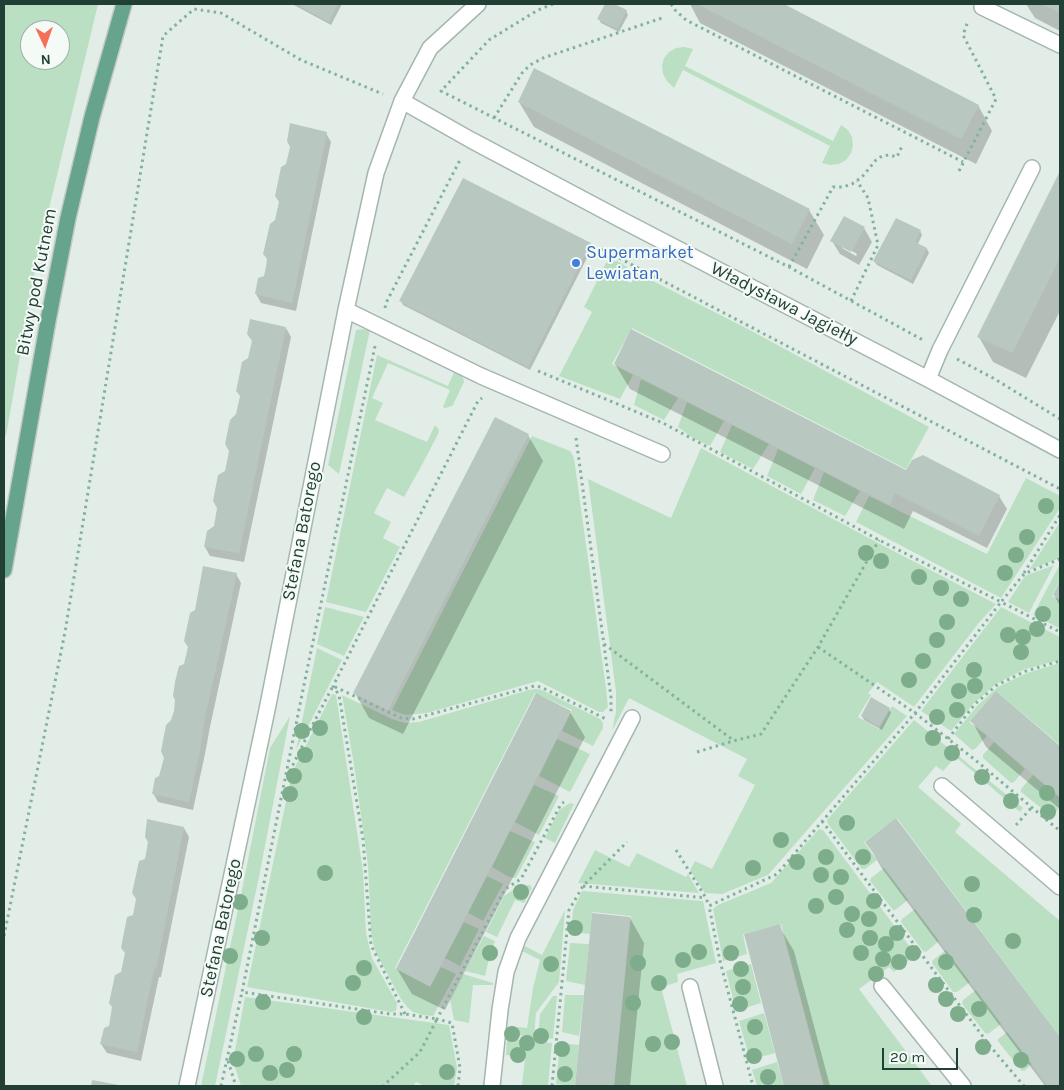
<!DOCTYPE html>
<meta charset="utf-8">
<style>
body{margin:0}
#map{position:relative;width:1064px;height:1090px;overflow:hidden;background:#e3ede8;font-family:Karla,sans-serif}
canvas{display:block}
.frame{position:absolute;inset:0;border:5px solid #223f35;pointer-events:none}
.north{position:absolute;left:20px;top:20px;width:50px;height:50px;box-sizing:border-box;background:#f4faf6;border:1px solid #a0afa9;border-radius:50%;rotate:177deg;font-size:14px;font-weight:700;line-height:20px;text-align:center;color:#223f35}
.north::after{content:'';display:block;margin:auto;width:18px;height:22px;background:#f67059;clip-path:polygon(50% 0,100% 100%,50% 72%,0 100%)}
.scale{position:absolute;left:882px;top:1048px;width:76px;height:22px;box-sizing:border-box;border:2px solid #223f35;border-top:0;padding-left:6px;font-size:15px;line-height:18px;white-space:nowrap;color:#223f35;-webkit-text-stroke:4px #f4faf6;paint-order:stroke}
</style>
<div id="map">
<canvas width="1064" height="1090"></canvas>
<div class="frame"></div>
<div class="north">N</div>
<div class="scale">20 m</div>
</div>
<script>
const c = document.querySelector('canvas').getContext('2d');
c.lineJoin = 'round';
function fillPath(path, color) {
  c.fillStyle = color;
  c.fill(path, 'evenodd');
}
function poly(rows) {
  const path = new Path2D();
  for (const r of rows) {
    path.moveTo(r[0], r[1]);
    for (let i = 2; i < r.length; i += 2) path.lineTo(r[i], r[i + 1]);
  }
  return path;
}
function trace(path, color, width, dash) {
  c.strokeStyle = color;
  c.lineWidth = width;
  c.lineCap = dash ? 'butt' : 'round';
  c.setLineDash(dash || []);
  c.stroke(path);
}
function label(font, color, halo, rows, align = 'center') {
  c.font = font + ' Karla,sans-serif';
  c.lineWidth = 4;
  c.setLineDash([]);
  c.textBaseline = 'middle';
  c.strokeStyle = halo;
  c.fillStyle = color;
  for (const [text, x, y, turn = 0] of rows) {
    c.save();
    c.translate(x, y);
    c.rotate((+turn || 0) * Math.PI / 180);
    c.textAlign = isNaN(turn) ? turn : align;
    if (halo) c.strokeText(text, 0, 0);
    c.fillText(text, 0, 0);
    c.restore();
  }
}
const green = poly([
 [4,4,98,4,37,259,6,436,4,435],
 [30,30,60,30,60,60,30,60],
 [684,47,693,49,685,66,833,141,841,125,848,130,852,137,853,146,851,153,846,160,839,164,830,165,822,163,830,146,683,70,674,88,667,81,663,74,662,66,664,58,669,52,676,48],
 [617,261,627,267,621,278,631,283,637,273,746,328,929,427,906,469,632,328,612,364,633,375,620,399,559,376,592,312,584,307,606,263],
 [362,329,370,330,339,474,328,465,356,330],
 [377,355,448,386,456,368,462,374,464,382,453,405,452,406,445,408,443,407,450,390,388,363,372,398,383,403,375,420,427,442,435,425,439,430,438,434,423,463,404,497,387,488,374,513,391,522,383,538,400,547,366,612,326,602],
 [641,379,678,398,664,420,634,405],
 [687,402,724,421,710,446,693,438,678,427],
 [732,425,769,444,753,469,720,452],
 [532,436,570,451,574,458,606,688,608,707,603,712,599,712,538,681,427,713,405,715,392,710],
 [701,448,880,544,996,604,978,624,914,707,877,682,868,693,871,695,858,717,879,729,892,706,907,716,768,875,722,894,705,893,690,870,695,861,712,869,755,785,738,776,747,759,629,698,612,731,616,712,616,692,588,479,671,518],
 [778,449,815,468,801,494,767,476],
 [824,472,860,491,845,516,813,500],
 [1026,478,1060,496,1060,508,1001,598,856,522,869,496,987,554],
 [1060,522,1060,558,1029,570],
 [1060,564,1060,580,1052,596,1060,600,1060,625,1059,628,1033,615],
 [1054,565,1029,613,1008,602,1025,576],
 [325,607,364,617,344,656,317,644],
 [1001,607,1060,637,1060,660,1025,669,996,684,973,704,951,731,921,711],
 [317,648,342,660,296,750],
 [1060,663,1060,745,996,691,969,722,987,736,975,749,972,750,954,734,978,705,998,687,1027,673],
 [536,689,542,690,600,719,603,723,603,728,593,746,562,731,572,710,535,693,395,968,430,987,441,967,456,974,433,1016,423,1015,413,1012,407,1007,401,999,376,953,373,942,371,931,368,865,354,765,342,695,392,719,405,723,419,722,529,690],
 [332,694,336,695,363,871,366,933,372,958,397,1003,396,1011,391,1012,247,987,292,773],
 [290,716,260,872,215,1086,201,1086,241,895,270,748],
 [914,720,1023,808,1020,812,956,757,943,771,936,766,918,787,961,824,955,832,1060,921,1060,1037,897,818,864,842,877,860,865,869,862,869,828,824,827,820],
 [557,739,590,754,570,792,539,776],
 [994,742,1025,769,1014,782,1011,783,983,758,983,755],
 [1033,775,1060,798,1060,807,1053,816,1050,815,1021,792,1021,789],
 [534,785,559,796,539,835,515,822],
 [570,803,574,804,555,843,545,838,559,810],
 [819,829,823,830,916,955,894,972,889,967,859,989,932,1086,824,1086,781,924,743,934,747,954,723,961,713,909,718,905,771,883],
 [510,831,535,842,516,878,509,877,492,867],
 [595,850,629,867,637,853,686,877,688,874,699,893,578,883],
 [884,868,908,900,895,910,893,910,870,881,871,878],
 [487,876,503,884,483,921,468,913],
 [530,885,532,888,524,903,515,900,497,937,486,932,504,896,519,886],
 [582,891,703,901,716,963,677,974,678,982,661,987,687,1086,614,1086,631,916,592,912,590,934,571,932,573,910],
 [915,909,939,941,926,952,923,951,901,922,902,919],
 [565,910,559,982,536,1013,534,1037,516,1035,517,1027,527,1028,533,988,540,960,522,951,525,946,542,955],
 [464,922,479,929,460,966,445,958],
 [484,936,495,941,489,959,485,976,465,971],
 [570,943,589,944,585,985,566,981],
 [946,950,970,982,957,992,953,992,932,963,933,960],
 [751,964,761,1003,736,1011,726,971],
 [463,974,493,983,493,985,473,985,469,1023,454,1020,450,999],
 [976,990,1001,1024,988,1034,985,1033,962,1004,963,1000],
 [565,995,584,995,579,1036,562,1032],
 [553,996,557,996,553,1039,538,1037,540,1014],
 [245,997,449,1025,457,1068,454,1086,425,1086,416,1082,413,1086,241,1086,233,1061],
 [764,1013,775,1053,750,1060,739,1021],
 [1007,1032,1032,1064,1024,1071,1021,1070,997,1040],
 [507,1039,552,1043,548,1086,522,1086,525,1058,506,1055],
 [560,1043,579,1045,575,1086,556,1084],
 [777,1062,784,1086,757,1086,752,1070]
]);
const shadow = poly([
 [292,4,342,4,331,25],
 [606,4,612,4,626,11,628,15,619,32,601,23,599,19],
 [690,4,781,4,978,105,992,131,976,164,700,23],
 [1026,4,1060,4,1060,31,1035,18],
 [519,102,809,210,824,235,807,269,534,127],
 [326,133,331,142,296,311,261,303,256,294,265,277,276,221],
 [1060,174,1060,311,1026,378,993,362,979,337],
 [864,228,872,242,859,265,840,254,832,241],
 [842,245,857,254,856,256,842,248],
 [920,231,922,235,918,244,927,249,929,253,913,284,877,265,874,261],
 [590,244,592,248,530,370,403,305,401,301],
 [286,328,291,337,244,562,210,556,205,547,215,527,237,415],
 [615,364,905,471,999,496,1007,509,987,548,913,511,904,529,630,389],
 [528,435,543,461,403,734,369,718,355,693],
 [236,574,241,583,210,727,205,754,193,810,158,802,153,793,160,777,189,647],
 [1060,584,1060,606,1054,595],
 [996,693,1060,748,1060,809,986,747,972,721],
 [889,709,891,713,882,730,864,720,862,716],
 [570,712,585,737,445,1010,412,994,397,969],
 [896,820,1060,1039,1060,1086,1045,1086,881,867,867,842],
 [184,828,189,837,161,977,159,977,141,1061,107,1053,101,1044,110,1027,146,860],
 [594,914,630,918,644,943,630,1086,576,1086],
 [779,926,794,951,830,1086,786,1086,745,935]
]);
const building = poly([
 [296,4,338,4,329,22],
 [605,4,614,4,627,10,617,29,597,19],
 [697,4,784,4,979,105,961,139],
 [1041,4,1060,4,1060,13],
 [534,68,810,209,792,244,518,102],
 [290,123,327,132,292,303,255,294,258,278,264,276,266,267,267,259,263,254,270,224,275,220,279,202,275,196,281,167,286,164,290,147,287,141],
 [1060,171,1060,258,1012,353,977,337],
 [463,178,591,243,528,367,399,301],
 [844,216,865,227,851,252,830,241],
 [896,218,921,230,915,242,927,248,911,280,873,261],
 [250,319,286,327,239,553,204,547,207,531,214,526,217,508,213,501,218,475,225,471,229,451,225,444,230,420,236,414,240,396,236,391,242,362,248,358,252,341,247,334],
 [631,329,906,470,912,460,923,455,1000,495,979,536,895,493,890,505,614,364],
 [495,417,529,434,388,710,353,693],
 [203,566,237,573,205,717,201,744,189,802,152,794,155,778,159,776,164,758,161,751,166,725,171,720,174,711,175,700,173,696,175,682,179,666,184,664,188,647,184,641,190,613,195,610],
 [1060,581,1060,599,1053,595],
 [996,691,1060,746,1060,797,970,721],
 [536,693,571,711,430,986,396,969],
 [871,697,890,708,879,726,861,716],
 [896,818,1060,1037,1060,1084,1057,1086,1048,1086,865,842],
 [147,819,184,827,156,969,154,969,137,1052,100,1044,104,1028,109,1026,112,1007,109,1003,115,975,121,972,123,962,125,953,121,948,127,917,133,915,136,899,132,893,139,861,145,859,148,842,145,837],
 [592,913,630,917,614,1086,575,1086],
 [780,924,823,1086,784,1086,744,934],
 [92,1080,119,1085,119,1086,91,1086]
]);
const path = poly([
 [553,4,538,10,489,40,441,91,789,267,923,340],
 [671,4,675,10,686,20,963,162],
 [494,118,522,73,530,65,543,58,665,17],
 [959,171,996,99,963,35,968,21],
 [602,249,1060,489],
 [789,267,833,187,843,187,852,184,862,177,876,160,882,156,889,155,897,157,903,144],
 [851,301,878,245,868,198,857,181],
 [385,308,386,303,461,158],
 [375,346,306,675,242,992,390,1014,405,1014,437,1019,420,1052,383,1086],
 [957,359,993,378,1060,419],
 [538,371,663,423,879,540,1001,602,915,713,777,874,709,906,720,961,753,1086],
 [576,438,611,697,611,712],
 [1060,559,1024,574,1001,602,1060,632],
 [1024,573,1060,515],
 [604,644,733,740],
 [818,647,915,713,974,759,1060,831],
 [948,739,975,704,997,685,1026,671,1060,661],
 [697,752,733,741,761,734,818,647,879,540],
 [287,777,312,726,333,686,401,718,413,719,534,686,541,687,608,720],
 [822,821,990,1046,1024,1086],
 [1016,825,1032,807],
 [676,850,706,898,709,906],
 [583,886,706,898],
 [4,936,65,632,163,36,194,9,221,13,301,60,383,94],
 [405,1014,371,945,363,839,339,695,333,686,478,401,482,398],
 [228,1061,236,1086],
 [221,1086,242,992],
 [458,1086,460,1068,452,1023,437,1019,505,889,521,879,561,804,564,802],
 [552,1086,569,910,583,886,627,842]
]);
const minor = poly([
 [982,7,1060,45],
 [402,101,471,140,618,218,928,379,1060,450],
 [346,310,481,376,662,454],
 [928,379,940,350,1032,168],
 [942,786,1060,887],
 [882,986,963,1086],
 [690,987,715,1086],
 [187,1086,267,710,346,310,376,173,402,101,430,48,478,4],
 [492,1086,500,1010,506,972,518,938,632,718]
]);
const major = poly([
 [4,570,48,321,68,218,92,117,124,4]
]);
const trees = [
 [1046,506],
 [1027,537],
 [866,553],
 [1016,555],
 [881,561],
 [1005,573],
 [919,577],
 [941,588],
 [961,599],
 [1043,614],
 [947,622],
 [1037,629],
 [1008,635],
 [1023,637],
 [937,640],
 [1021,652],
 [923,661],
 [974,670],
 [909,680],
 [975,686],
 [959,691],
 [957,710],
 [937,717],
 [320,728],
 [302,731],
 [933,738],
 [952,753],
 [305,755],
 [294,776],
 [982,777],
 [1047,793],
 [290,794],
 [1011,801],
 [1048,812],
 [847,823],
 [781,840],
 [826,857],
 [863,857],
 [797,862],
 [753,868],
 [325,873],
 [821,875],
 [841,877],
 [972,884],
 [521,892],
 [836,897],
 [874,901],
 [240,902],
 [816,906],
 [852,914],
 [974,915],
 [869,919],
 [575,928],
 [847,930],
 [897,933],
 [262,938],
 [870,938],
 [1013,941],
 [886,944],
 [699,952],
 [490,953],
 [731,953],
 [861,953],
 [913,953],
 [230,956],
 [883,959],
 [683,960],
 [899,962],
 [946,962],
 [638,963],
 [551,964],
 [364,968],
 [741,969],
 [876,974],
 [353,983],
 [659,983],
 [936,985],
 [743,987],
 [946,999],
 [263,1002],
 [633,1003],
 [740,1004],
 [979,1009],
 [958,1014],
 [364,1017],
 [755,1027],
 [512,1034],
 [541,1036],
 [672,1042],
 [527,1043],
 [653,1044],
 [983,1047],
 [562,1049],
 [256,1054],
 [294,1054],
 [518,1055],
 [754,1056],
 [237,1059],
 [1021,1060],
 [287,1070],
 [447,1072],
 [270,1073],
 [565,1074],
 [768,1077]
];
const markers = [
 [576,263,5,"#3f7fe0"]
];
const shopNames = [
 ["Supermarket",586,253],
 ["Lewiatan",586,274]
];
const streetNames = [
 ["Bitwy pod Kutnem",37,282,-79],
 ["Władysława Jagiełły",784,304,27],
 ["Stefana Batorego",302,531,-79],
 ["Stefana Batorego",221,928,-78]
];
fillPath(green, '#bbdfc2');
fillPath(shadow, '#0003');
fillPath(building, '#b8c8c0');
trace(minor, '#a5b5af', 18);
trace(major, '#c1c9c6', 18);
trace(path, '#82b29e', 3, [2.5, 4]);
trace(minor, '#fff', 15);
trace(major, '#66a48e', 15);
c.fillStyle = '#7ead8c';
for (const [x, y] of trees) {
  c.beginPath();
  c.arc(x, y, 8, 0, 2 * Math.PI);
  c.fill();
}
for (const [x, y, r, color] of markers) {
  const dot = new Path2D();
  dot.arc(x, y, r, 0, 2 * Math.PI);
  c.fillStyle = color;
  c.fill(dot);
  trace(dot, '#f4faf6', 2);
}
label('18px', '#366cbe', '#f4faf6', shopNames, 'left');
label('18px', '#223f35', '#f4faf6', streetNames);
</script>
